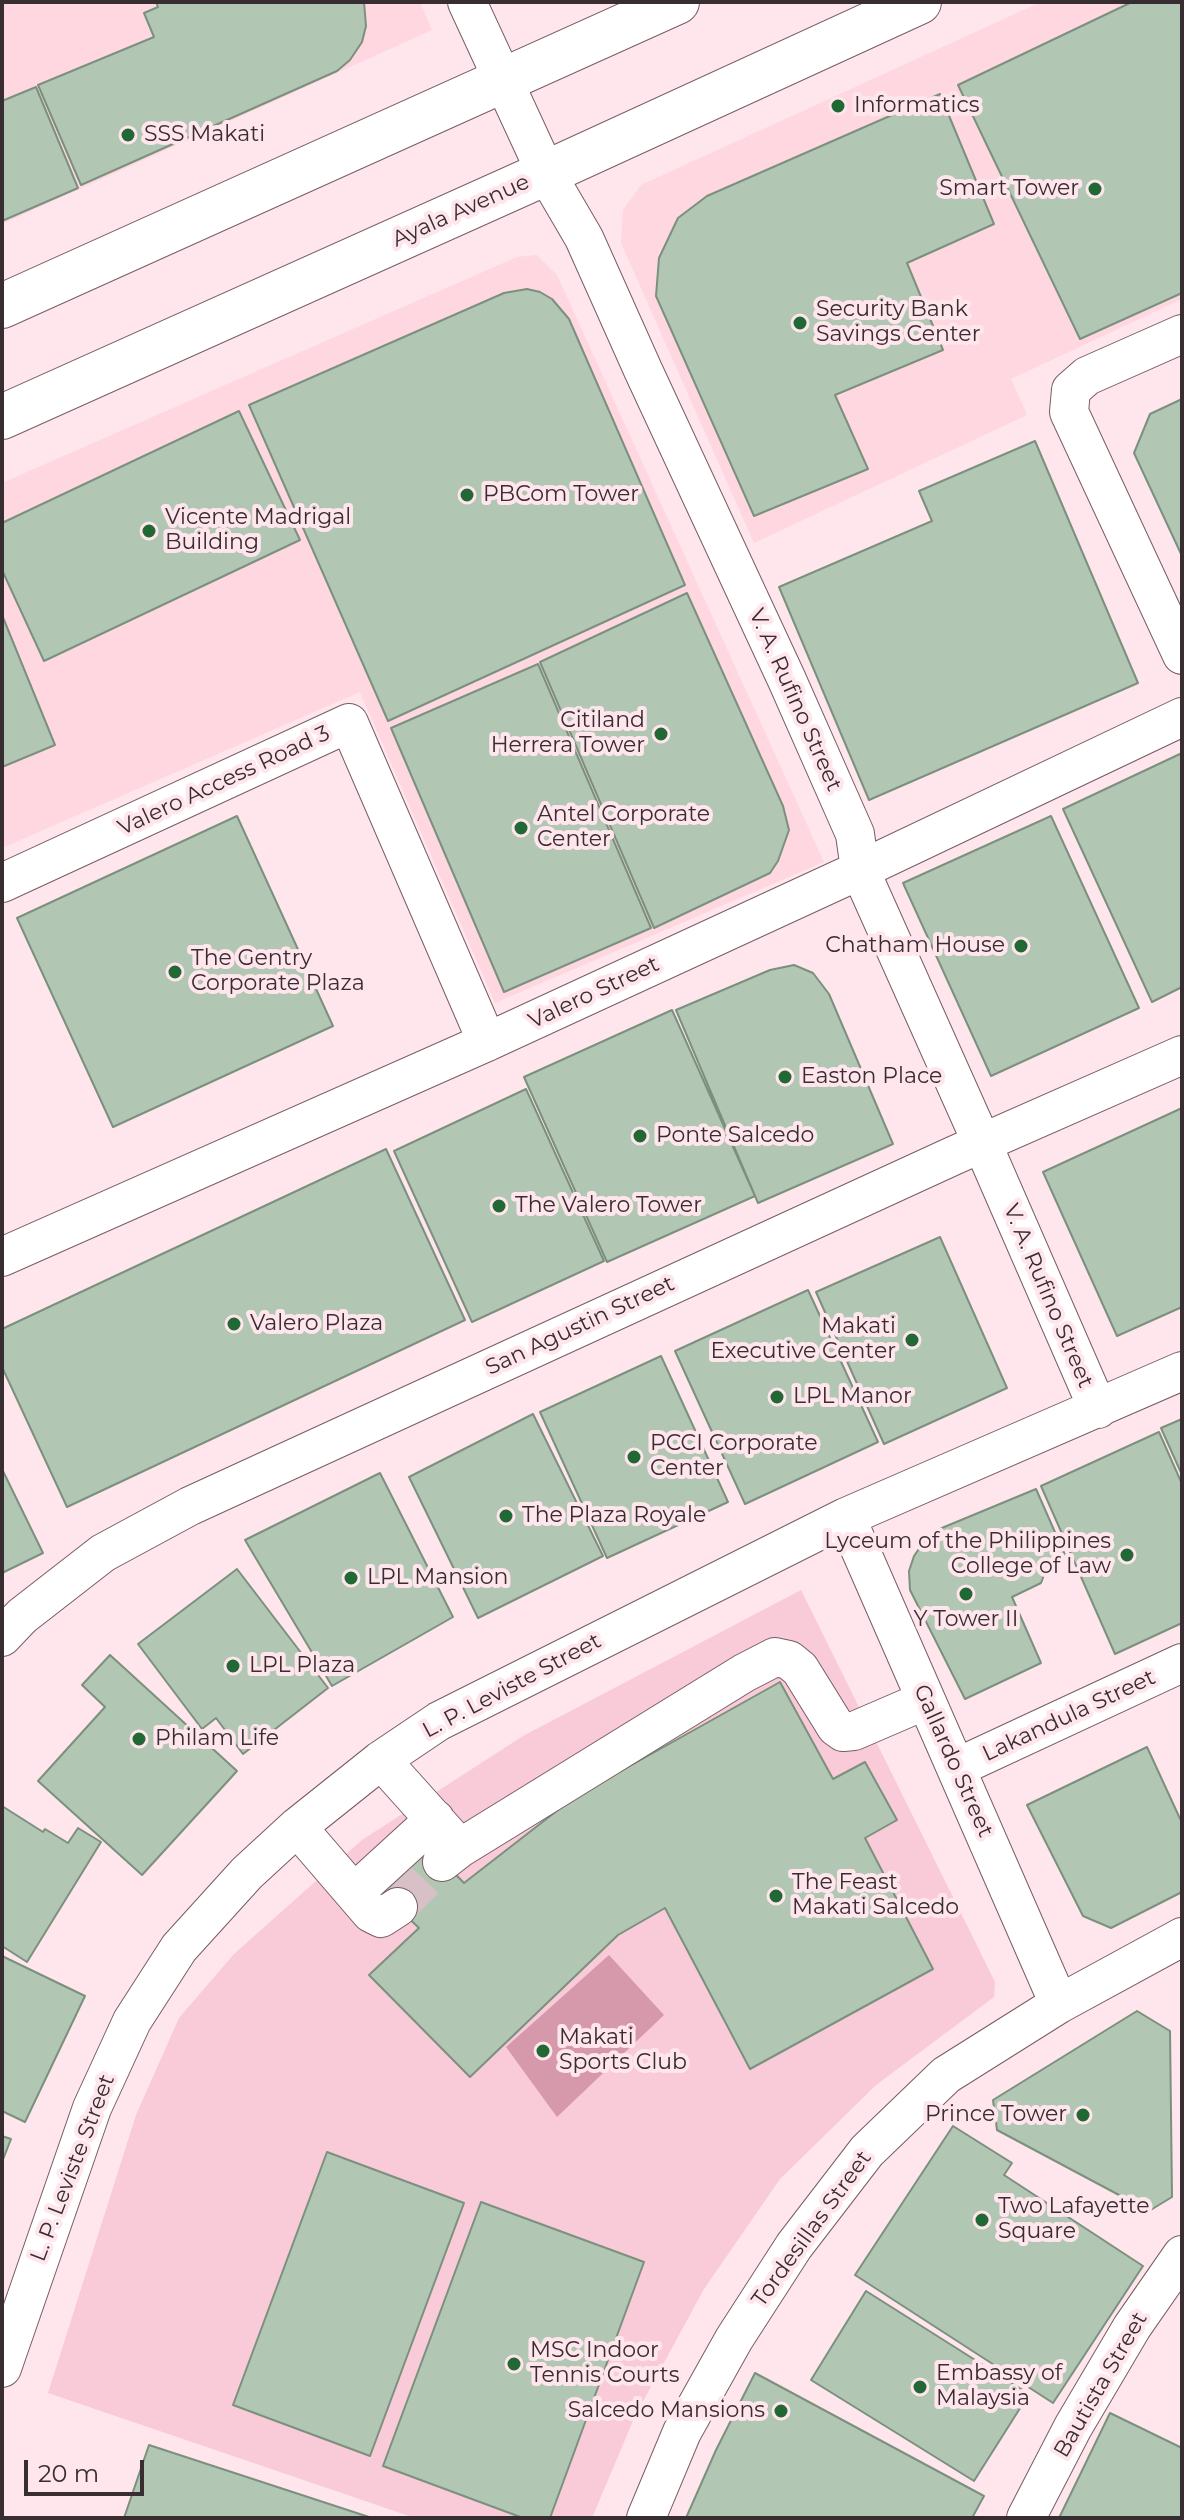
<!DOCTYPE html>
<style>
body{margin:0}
#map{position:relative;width:1184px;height:2520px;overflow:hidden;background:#ffe5ec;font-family:Montserrat,sans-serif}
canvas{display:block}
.frame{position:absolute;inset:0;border:4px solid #382d30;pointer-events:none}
.scale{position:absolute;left:24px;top:2460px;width:120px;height:36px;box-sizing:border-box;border:4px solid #382d30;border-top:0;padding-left:10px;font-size:24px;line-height:28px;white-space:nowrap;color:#382d30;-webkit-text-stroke:6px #ffe5ec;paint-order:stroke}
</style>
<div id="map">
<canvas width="1184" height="2520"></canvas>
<div class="frame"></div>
<div class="scale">20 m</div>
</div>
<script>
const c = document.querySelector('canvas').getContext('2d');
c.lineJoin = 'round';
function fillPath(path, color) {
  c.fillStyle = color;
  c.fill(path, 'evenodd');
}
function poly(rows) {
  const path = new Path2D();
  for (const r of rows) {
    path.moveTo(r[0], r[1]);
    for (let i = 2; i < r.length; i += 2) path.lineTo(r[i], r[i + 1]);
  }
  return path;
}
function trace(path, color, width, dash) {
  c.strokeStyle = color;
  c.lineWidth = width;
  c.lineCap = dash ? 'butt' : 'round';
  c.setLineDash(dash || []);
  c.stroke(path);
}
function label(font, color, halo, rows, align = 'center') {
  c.font = font + ' Montserrat,sans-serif';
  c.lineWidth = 8;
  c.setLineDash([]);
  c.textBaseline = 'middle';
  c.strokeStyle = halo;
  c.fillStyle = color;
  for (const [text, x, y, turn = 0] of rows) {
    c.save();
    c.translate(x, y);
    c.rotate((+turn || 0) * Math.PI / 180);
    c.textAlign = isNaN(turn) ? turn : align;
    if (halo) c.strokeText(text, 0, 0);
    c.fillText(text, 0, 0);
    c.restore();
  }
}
const built = poly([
 [2,2,420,2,432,30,2,224],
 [1041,2,1182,2,1182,299,1011,379,1027,415,754,543,621,243,623,210,641,185],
 [537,255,557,275,824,862,495,1003,360,692,2,848,2,483,517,257]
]);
const green = poly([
 [801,1590,995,1982,994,1997,876,2085,780,2179,704,2289,635,2416,592,2518,415,2518,48,2393,136,2115,179,2018,234,1954,362,1840,523,1736]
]);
const water = poly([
 [609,1955,664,2015,557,2117,506,2047]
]);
const building = poly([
 [156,2,364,2,366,26,362,42,350,60,337,71,81,185,38,85,154,37,144,13,158,7,156,2],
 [1132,2,1182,2,1182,293,1080,339,958,85,1132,2],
 [36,87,78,188,2,221,2,101,36,87],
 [940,94,994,224,907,263,943,350,835,395,868,469,754,516,656,296,659,258,678,218,707,196,940,94],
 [527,289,540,292,552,299,569,319,685,585,388,721,249,405,504,293,527,289],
 [1182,399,1182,556,1134,453,1150,414,1182,399],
 [239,411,300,540,44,661,2,570,2,523,239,411],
 [1035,441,1138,683,869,800,779,587,932,521,919,491,1035,441],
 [687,593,783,806,789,830,778,861,770,873,654,928,540,662,687,593],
 [2,615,55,745,2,767,2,615],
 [538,664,651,928,504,992,391,728,538,664],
 [1182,753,1182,987,1152,1002,1063,809,1182,753],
 [237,816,333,1026,113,1127,17,918,237,816],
 [1051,816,1139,1008,991,1076,903,883,1051,816],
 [794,965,813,973,829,994,893,1144,758,1203,676,1010,770,970,794,965],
 [672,1010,755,1196,607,1262,524,1077,672,1010],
 [526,1089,604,1261,472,1322,394,1151,526,1089],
 [1182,1108,1182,1307,1117,1336,1043,1172,1182,1108],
 [386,1149,465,1320,67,1507,2,1367,2,1329,386,1149],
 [940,1237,1007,1388,884,1444,816,1292,940,1237],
 [808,1290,878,1442,745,1504,675,1351,808,1290],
 [661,1356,728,1502,607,1558,540,1412,661,1356],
 [533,1414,603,1556,478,1618,409,1477,533,1414],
 [1182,1419,1182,1475,1161,1428,1182,1419],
 [1159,1432,1182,1484,1182,1623,1115,1654,1041,1486,1159,1432],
 [2,1469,43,1553,2,1573,2,1469],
 [380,1473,453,1617,332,1686,245,1540,380,1473],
 [1036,1489,1065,1555,1049,1562,1041,1583,1012,1597,1041,1663,965,1699,910,1590,909,1571,914,1556,923,1543,937,1530,1036,1489],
 [237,1569,328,1688,243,1754,216,1718,202,1729,138,1644,237,1569],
 [110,1655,237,1771,142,1875,38,1781,105,1707,82,1685,110,1655],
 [780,1682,833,1779,865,1762,897,1820,865,1838,933,1969,750,2069,665,1908,618,1935,470,2077,369,1975,419,1928,378,1889,425,1843,464,1883,576,1796,780,1682],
 [1147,1747,1182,1823,1182,1892,1111,1928,1083,1916,1027,1805,1147,1747],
 [2,1806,43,1832,45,1829,68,1843,78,1828,101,1842,27,1962,2,1946,2,1806],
 [2,1956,85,1996,25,2122,2,2111,2,1956],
 [1137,2011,1170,2031,1172,2197,1149,2211,997,2130,993,2100,1137,2011],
 [953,2126,1012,2163,1004,2175,1143,2266,1053,2403,855,2275,953,2126],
 [2,2136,11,2139,2,2162,2,2136],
 [327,2152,464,2203,370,2456,233,2405,327,2152],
 [481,2202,644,2262,550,2518,523,2518,383,2466,481,2202],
 [866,2291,1029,2394,974,2481,811,2380,866,2291],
 [755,2373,984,2496,972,2518,686,2518,716,2450,755,2373],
 [1110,2413,1182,2448,1182,2518,1059,2518,1110,2413],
 [149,2445,372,2518,124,2518,149,2445]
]);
const minorTunnel = poly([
 [398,1907,442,1862]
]);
const minor = poly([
 [467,2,546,173,584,238,643,370,787,680,855,834,860,870,982,1143,1098,1409],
 [1182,334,1087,376,1071,390,1069,412,1182,655],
 [2,883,349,723,487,1042],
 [2,1257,487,1042,860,870,1182,717],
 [846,1517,1059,2004],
 [2,1637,22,1616,103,1553,190,1506,955,1155,1182,1055],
 [381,1760,460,1848],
 [956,1768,1182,1663],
 [297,1827,371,1913,381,1918,398,1907],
 [442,1862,460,1848,744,1673,775,1657,789,1660,800,1669,836,1727,843,1732,854,1731,926,1700],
 [354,1893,435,1819],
 [2,2368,92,2108,132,2021,179,1948,247,1873,297,1827,381,1760,439,1721,846,1517,1182,1371],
 [646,2518,682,2432,734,2339,794,2246,867,2151,946,2075,1059,2004,1182,1937],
 [1026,2518,1073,2427,1132,2327,1182,2255]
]);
const major = poly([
 [2,306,677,2],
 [2,417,546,173,919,2]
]);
const markers = [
 [838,106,8,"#216834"],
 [128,135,8,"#216834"],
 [1095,189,8,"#216834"],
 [800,323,8,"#216834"],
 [467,495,8,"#216834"],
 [149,531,8,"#216834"],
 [661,734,8,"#216834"],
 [521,828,8,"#216834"],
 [1021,946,8,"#216834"],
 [175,972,8,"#216834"],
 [785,1077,8,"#216834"],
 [640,1136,8,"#216834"],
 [499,1206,8,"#216834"],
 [234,1324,8,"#216834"],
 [912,1340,8,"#216834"],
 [777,1397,8,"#216834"],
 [634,1457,8,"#216834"],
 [506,1516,8,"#216834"],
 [1127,1555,8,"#216834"],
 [351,1578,8,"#216834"],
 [966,1594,8,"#216834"],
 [233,1666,8,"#216834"],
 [139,1739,8,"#216834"],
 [776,1896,8,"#216834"],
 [543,2051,8,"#216834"],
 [1083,2115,8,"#216834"],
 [982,2220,8,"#216834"],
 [514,2364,8,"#216834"],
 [920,2387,8,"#216834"],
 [781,2411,8,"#216834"]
];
const poiNames = [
 ["Informatics",854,106],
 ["SSS Makati",144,135],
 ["Smart Tower",1079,189,"right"],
 ["Security Bank",816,310],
 ["Savings Center",816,335],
 ["PBCom Tower",483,495],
 ["Vicente Madrigal",165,518],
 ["Building",165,543],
 ["Citiland",645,721,"right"],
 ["Herrera Tower",645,746,"right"],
 ["Antel Corporate",537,815],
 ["Center",537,840],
 ["Chatham House",1005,946,"right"],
 ["The Gentry",191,959],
 ["Corporate Plaza",191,984],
 ["Easton Place",801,1077],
 ["Ponte Salcedo",656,1136],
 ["The Valero Tower",515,1206],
 ["Valero Plaza",250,1324],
 ["Makati",896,1327,"right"],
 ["Executive Center",896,1352,"right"],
 ["LPL Manor",793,1397],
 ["PCCI Corporate",650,1444],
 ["Center",650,1469],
 ["The Plaza Royale",522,1516],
 ["Lyceum of the Philippines",1111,1542,"right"],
 ["College of Law",1111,1567,"right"],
 ["LPL Mansion",367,1578],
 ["Y Tower II",966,1620,"center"],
 ["LPL Plaza",249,1666],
 ["Philam Life",155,1739],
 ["The Feast",792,1883],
 ["Makati Salcedo",792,1908],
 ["Makati",559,2038],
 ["Sports Club",559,2063],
 ["Prince Tower",1067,2115,"right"],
 ["Two Lafayette",998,2207],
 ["Square",998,2232],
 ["MSC Indoor",530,2351],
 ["Tennis Courts",530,2376],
 ["Embassy of",936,2374],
 ["Malaysia",936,2399],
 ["Salcedo Mansions",765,2411,"right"]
];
const streetNames = [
 ["Ayala Avenue",461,211,-24],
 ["V. A. Rufino Street",795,700,66],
 ["Valero Access Road 3",224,781,-25],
 ["Valero Street",594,993,-25],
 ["V. A. Rufino Street",1048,1296,67],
 ["San Agustin Street",580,1326,-25],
 ["L. P. Leviste Street",512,1686,-28],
 ["Lakandula Street",1069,1716,-25],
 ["Gallardo Street",953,1761,66],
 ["L. P. Leviste Street",73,2168,-69],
 ["Tordesillas Street",812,2229,-54],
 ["Bautista Street",1101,2385,-60]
];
fillPath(built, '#fed7e1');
fillPath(green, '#f9cad7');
fillPath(water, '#d699ab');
fillPath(building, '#b1c7b3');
trace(building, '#7b907e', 2);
trace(minorTunnel, '#d7c0c6', 38, [38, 19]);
trace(minor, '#775d64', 40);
trace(major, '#775d64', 46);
trace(minor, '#fff', 38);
trace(major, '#fff', 44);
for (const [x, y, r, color] of markers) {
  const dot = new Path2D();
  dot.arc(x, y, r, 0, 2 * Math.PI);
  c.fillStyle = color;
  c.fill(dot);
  trace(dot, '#ffe5ec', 3);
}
label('22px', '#382d30', '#ffe5ec', poiNames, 'left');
label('22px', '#382d30', '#ffe5ec', streetNames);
</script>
